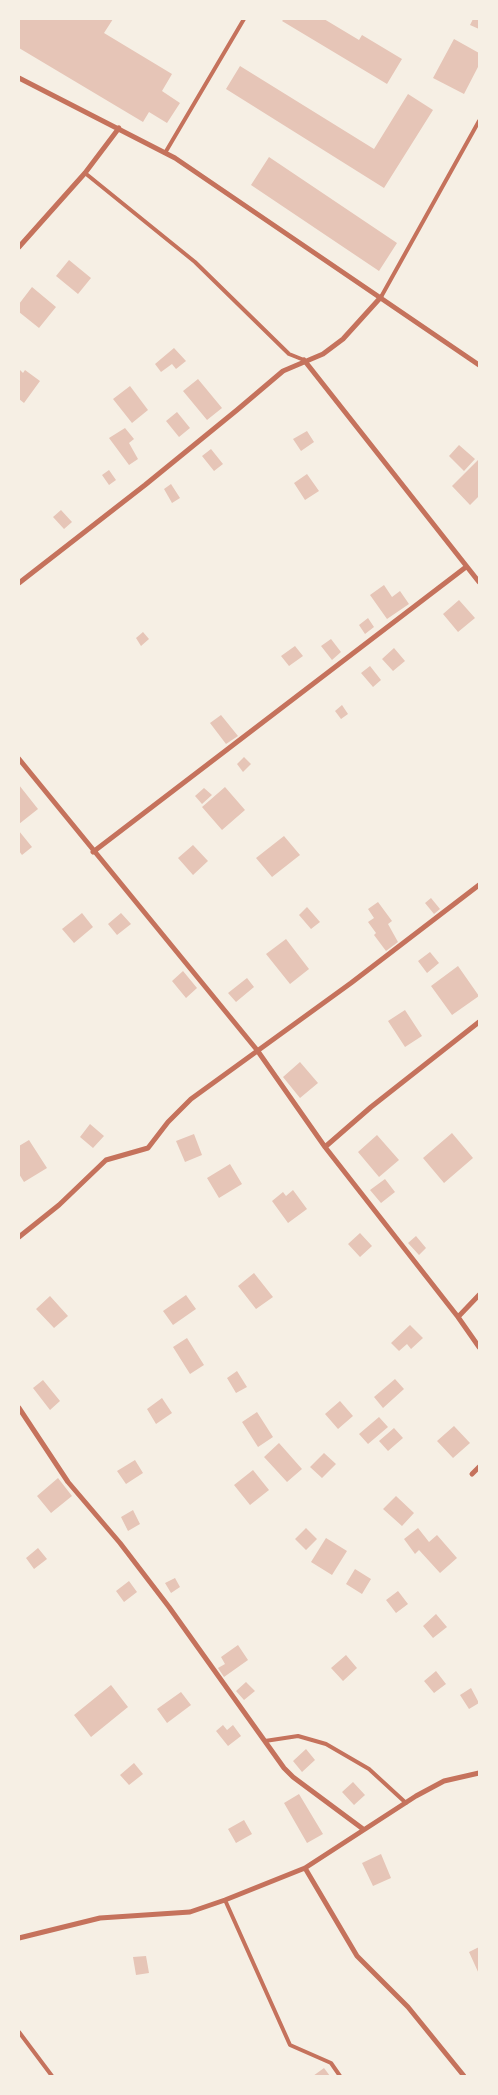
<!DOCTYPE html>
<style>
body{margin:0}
#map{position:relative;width:498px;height:2095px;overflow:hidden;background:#f6efe4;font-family:"Open Sans",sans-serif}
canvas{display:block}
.frame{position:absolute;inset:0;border:20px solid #f6efe4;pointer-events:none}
</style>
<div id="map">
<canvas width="498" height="2095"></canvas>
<div class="frame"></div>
</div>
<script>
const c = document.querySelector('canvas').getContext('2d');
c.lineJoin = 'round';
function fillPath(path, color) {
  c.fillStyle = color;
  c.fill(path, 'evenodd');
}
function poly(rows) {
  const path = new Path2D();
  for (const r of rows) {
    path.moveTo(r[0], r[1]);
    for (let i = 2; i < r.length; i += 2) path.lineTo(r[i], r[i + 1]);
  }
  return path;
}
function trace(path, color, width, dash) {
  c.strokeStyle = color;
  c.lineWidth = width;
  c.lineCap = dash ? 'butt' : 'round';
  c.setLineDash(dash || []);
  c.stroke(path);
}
const building = poly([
 [19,19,113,19,104,33,172,74,162,91,180,103,167,123,149,112,143,122,19,48],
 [284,19,324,19,359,40,362,35,402,59,387,84,282,21],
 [473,19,479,19,479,29,470,25],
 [454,39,479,53,479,65,464,94,433,78],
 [240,66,374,149,408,94,433,110,384,188,226,89],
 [269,157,397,243,379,271,251,185],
 [69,260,91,278,78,294,56,276],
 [32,287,56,307,39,328,19,312,19,304],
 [174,348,186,361,176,369,172,364,161,372,155,364],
 [19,369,23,373,25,370,40,381,24,403,19,399],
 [198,379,222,408,207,420,183,391],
 [130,386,148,410,132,423,113,399],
 [177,412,190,428,179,437,166,421],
 [125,428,134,439,129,443,138,459,129,465,109,438],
 [307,431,314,442,301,451,293,439],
 [459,445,475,459,464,471,449,456],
 [211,449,223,464,214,471,202,456],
 [479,459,479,496,470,505,452,486],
 [109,470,116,480,109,485,102,475],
 [307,474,319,491,305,500,294,483],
 [171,484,180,498,172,503,164,489],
 [61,510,72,522,64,529,53,517],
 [384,585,392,597,400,591,409,604,387,619,370,595],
 [459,600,475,618,458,632,443,614],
 [368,618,374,627,365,634,359,625],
 [143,632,149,639,141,646,136,638],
 [331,639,341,652,332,660,321,646],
 [295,646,303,656,289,666,281,656],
 [394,648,405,661,393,671,382,659],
 [370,666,381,680,373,687,361,673],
 [342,705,348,714,341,719,335,711],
 [221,715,238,736,226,744,210,723],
 [244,757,251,764,243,772,237,764],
 [19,785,38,809,19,824],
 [225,787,245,810,222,830,202,807],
 [204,788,212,795,202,804,195,796],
 [19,831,32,847,22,855,19,851],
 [284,836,300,855,272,877,256,858],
 [193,845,208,861,193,875,178,858],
 [431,898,440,909,434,914,425,903],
 [378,902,392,921,388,924,398,942,386,951,374,935,376,933,368,922,374,918,368,909],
 [307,907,320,922,311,929,299,915],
 [82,913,93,927,74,943,62,929],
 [121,913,131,924,117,935,108,924],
 [286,939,309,969,290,984,266,954],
 [430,952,439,963,427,973,418,961],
 [458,966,479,996,452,1015,431,986],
 [183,971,197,988,186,998,172,981],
 [247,978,254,987,236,1002,228,993],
 [405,1010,422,1036,405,1047,388,1021],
 [300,1062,318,1083,300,1098,283,1077],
 [90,1124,104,1136,93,1148,80,1137],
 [452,1133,473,1158,444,1183,423,1158],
 [194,1134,202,1155,185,1162,176,1141],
 [377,1135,399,1160,379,1177,358,1152],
 [29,1140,47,1168,24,1182,19,1174,19,1146],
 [230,1164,242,1184,219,1198,207,1178],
 [385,1179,395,1192,381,1203,370,1190],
 [293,1190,307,1209,288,1223,272,1201,283,1192,286,1196],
 [360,1233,372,1246,360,1257,348,1244],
 [416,1236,426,1248,419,1255,408,1243],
 [254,1273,273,1297,256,1309,238,1286],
 [186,1295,196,1309,173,1325,163,1311],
 [50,1296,68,1316,54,1328,36,1309],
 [410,1325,423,1338,411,1349,407,1344,399,1351,391,1343],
 [187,1338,204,1365,190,1374,173,1347],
 [237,1371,247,1387,236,1393,227,1378],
 [395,1379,404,1389,383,1408,374,1397],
 [43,1380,60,1401,50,1410,33,1388],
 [162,1398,172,1413,156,1424,147,1409],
 [340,1401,353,1416,338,1429,325,1414],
 [257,1412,273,1437,258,1447,242,1422],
 [379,1417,388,1427,368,1444,359,1434],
 [454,1426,470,1443,453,1458,437,1441],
 [394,1428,403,1438,388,1451,379,1441],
 [279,1443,302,1469,287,1482,264,1457],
 [324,1453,336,1464,322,1478,310,1467],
 [135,1460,143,1473,126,1484,117,1471],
 [253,1470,269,1490,250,1505,234,1485],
 [58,1478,72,1496,51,1513,37,1496],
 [396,1496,414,1513,402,1526,383,1509],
 [133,1510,140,1524,128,1531,121,1517],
 [306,1528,317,1539,306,1550,295,1539],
 [418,1528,429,1542,437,1535,457,1558,440,1573,419,1550,415,1554,404,1539],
 [326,1538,347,1551,332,1575,311,1562],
 [38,1548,47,1559,34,1569,26,1558],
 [355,1569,371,1579,362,1594,346,1584],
 [175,1578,180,1587,171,1593,165,1583],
 [129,1581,137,1592,124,1602,116,1591],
 [398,1591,408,1604,396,1613,386,1600],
 [436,1614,447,1627,433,1638,423,1626],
 [238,1645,248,1660,224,1677,218,1668,225,1664,221,1657],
 [346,1655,357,1668,343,1681,331,1668],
 [436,1671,446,1684,434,1693,424,1681],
 [246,1682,255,1691,244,1700,236,1691],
 [111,1685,128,1707,91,1737,74,1715],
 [471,1688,479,1703,469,1709,460,1695],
 [181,1692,191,1705,167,1723,157,1709],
 [223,1725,227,1730,233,1725,241,1736,228,1746,216,1731],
 [306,1749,315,1760,302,1772,293,1761],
 [134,1763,143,1774,129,1785,120,1775],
 [353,1782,365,1795,354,1805,342,1792],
 [299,1794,323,1834,307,1843,284,1803],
 [244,1820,252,1834,236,1843,228,1829],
 [381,1854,391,1878,373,1886,362,1863],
 [479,1947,479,1974,469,1952],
 [146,1956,149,1973,136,1975,133,1957],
 [324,2068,330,2076,313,2076]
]);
const service = poly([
 [165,153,244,19],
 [85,173,195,262,289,354,304,360],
 [381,297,479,121],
 [265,1741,298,1736,326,1744,369,1769,406,1803],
 [225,1900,290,2045,331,2063,340,2076],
 [19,2032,52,2076]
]);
const minor = poly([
 [19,78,175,158,479,365],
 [19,247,85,173,119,128],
 [304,360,479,582],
 [19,583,145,485,237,410,283,371,323,354,343,339,381,297],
 [19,759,257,1050,325,1147,458,1317,479,1347],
 [93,852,466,567],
 [325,1147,371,1107,479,1022],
 [19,1237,59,1205,106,1160,148,1148,168,1122,191,1099,351,983,479,885],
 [458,1317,479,1295],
 [19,1408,68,1482,120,1543,169,1607,284,1768,293,1777,363,1829],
 [472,1474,479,1467],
 [305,1868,357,1956,408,2007,464,2076],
 [19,1938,100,1918,190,1912,225,1900,305,1868,416,1796,444,1781,479,1773]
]);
fillPath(building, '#e6c5b7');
trace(service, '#c5725c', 4);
trace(minor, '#c5725c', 5);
</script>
